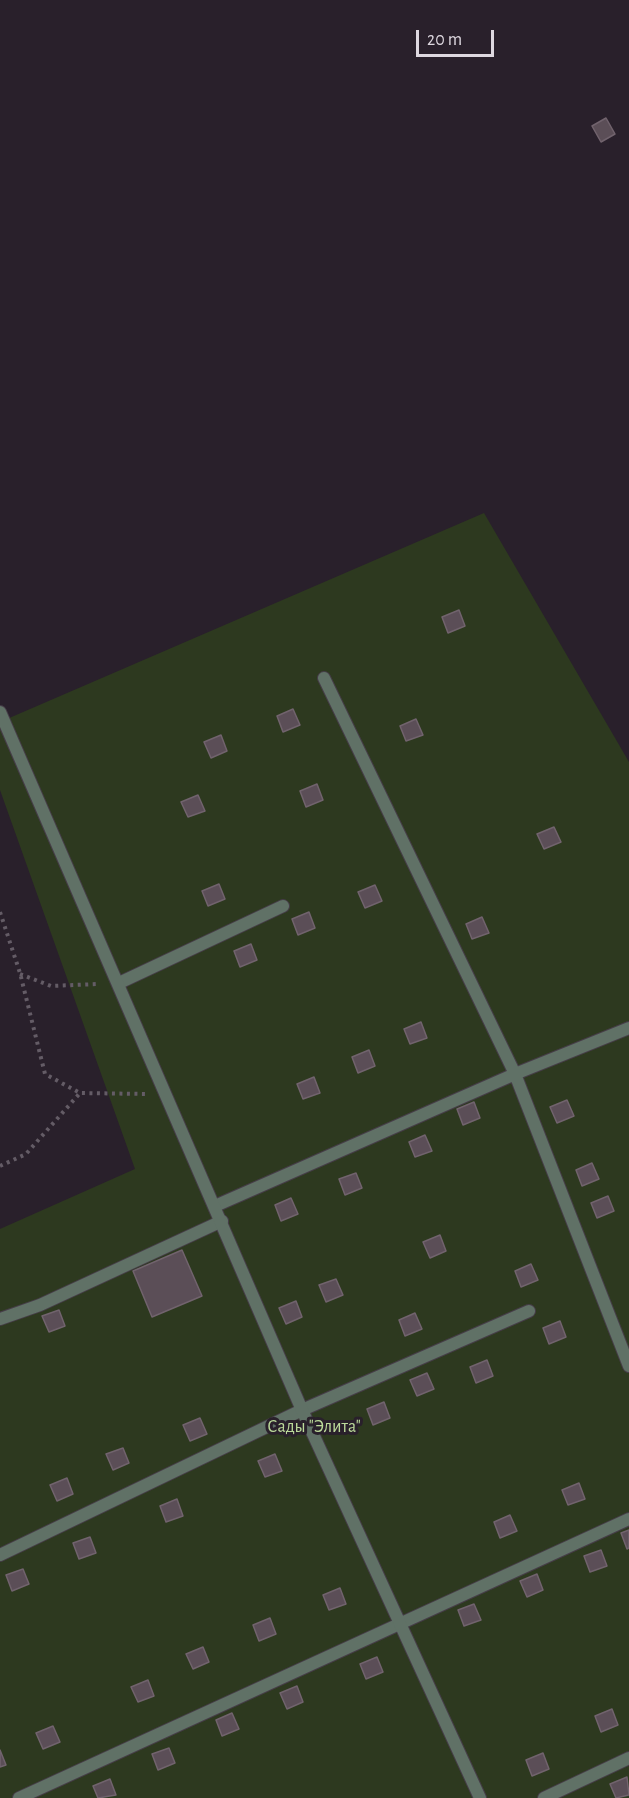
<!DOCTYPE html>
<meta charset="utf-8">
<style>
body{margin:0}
#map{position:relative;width:629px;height:1798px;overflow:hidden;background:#29202b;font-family:"Alegreya Sans",sans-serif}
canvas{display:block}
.scale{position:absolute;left:416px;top:30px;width:78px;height:27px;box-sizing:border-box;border:3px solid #ded8e0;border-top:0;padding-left:8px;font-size:18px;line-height:21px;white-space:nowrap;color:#ded8e0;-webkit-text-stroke:4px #29202b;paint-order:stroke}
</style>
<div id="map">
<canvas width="629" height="1798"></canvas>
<div class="scale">20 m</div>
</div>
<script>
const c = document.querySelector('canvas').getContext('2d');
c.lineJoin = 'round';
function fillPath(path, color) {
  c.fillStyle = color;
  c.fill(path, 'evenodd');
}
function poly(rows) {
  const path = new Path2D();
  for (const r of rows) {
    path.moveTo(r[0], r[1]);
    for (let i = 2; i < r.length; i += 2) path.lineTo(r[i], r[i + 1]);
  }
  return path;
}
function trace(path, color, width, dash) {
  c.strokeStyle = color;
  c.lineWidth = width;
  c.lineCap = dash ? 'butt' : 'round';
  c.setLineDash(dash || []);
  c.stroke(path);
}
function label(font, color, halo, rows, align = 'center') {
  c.font = font + ' "Alegreya Sans",sans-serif';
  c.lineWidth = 6;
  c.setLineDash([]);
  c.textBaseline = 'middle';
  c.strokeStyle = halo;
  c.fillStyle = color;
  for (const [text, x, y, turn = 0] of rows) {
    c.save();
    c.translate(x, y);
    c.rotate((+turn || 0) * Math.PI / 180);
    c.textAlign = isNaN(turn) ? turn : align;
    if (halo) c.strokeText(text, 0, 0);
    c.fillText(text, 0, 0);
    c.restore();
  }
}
const green = poly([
 [484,513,629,762,629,1798,0,1798,0,1229,135,1169,0,790,0,722]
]);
const building = poly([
 [606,118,615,134,601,142,592,126,606,118],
 [459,610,465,626,448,633,442,617,459,610],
 [293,709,300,725,283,732,277,716,293,709],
 [416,719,423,735,406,741,400,726,416,719],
 [221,735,227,751,211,758,204,742,221,735],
 [317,784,323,800,306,807,300,791,317,784],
 [198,795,205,811,188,817,181,802,198,795],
 [554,827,561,842,544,849,537,834,554,827],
 [219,884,225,899,208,906,202,891,219,884],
 [375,885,382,901,365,908,358,892,375,885],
 [309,912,315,928,298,935,292,919,309,912],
 [482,917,489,933,472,939,466,924,482,917],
 [251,944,257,960,240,967,234,951,251,944],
 [421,1022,427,1038,410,1044,404,1029,421,1022],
 [369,1050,375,1066,358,1073,352,1057,369,1050],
 [314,1077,320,1093,303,1099,297,1084,314,1077],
 [567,1100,574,1116,557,1123,550,1107,567,1100],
 [474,1102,480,1118,463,1125,457,1109,474,1102],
 [425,1135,432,1151,415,1157,409,1142,425,1135],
 [592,1163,599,1179,582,1186,576,1170,592,1163],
 [356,1173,362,1188,345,1195,339,1179,356,1173],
 [608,1196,614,1211,597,1218,591,1203,608,1196],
 [291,1198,298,1214,281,1221,275,1205,291,1198],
 [440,1235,446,1251,430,1258,423,1242,440,1235],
 [182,1250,202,1296,152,1317,133,1271,182,1250],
 [531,1264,538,1280,521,1287,515,1271,531,1264],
 [336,1279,343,1295,326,1302,319,1285,336,1279],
 [296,1301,302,1317,286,1324,279,1308,296,1301],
 [59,1310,65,1326,49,1332,42,1316,59,1310],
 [415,1313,422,1329,405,1336,399,1320,415,1313],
 [560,1321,566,1337,549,1344,543,1328,560,1321],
 [487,1360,493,1376,476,1383,470,1367,487,1360],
 [427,1373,434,1389,417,1396,410,1380,427,1373],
 [384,1402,390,1418,373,1425,367,1409,384,1402],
 [200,1418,207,1434,190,1441,183,1425,200,1418],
 [123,1448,129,1463,113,1470,106,1454,123,1448],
 [275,1454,282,1471,265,1477,258,1461,275,1454],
 [67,1478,73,1494,57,1501,50,1485,67,1478],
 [579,1483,585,1499,568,1505,562,1490,579,1483],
 [177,1499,183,1516,166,1522,160,1506,177,1499],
 [510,1515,517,1531,500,1538,494,1522,510,1515],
 [629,1530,629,1548,627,1549,621,1533,629,1530],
 [90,1537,96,1553,79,1559,73,1543,90,1537],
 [601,1550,607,1566,590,1572,584,1556,601,1550],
 [23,1569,29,1584,12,1591,6,1575,23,1569],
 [537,1574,543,1590,527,1597,520,1581,537,1574],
 [340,1588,346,1604,329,1610,323,1595,340,1588],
 [474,1604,481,1620,464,1626,458,1610,474,1604],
 [270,1618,276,1634,259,1641,253,1625,270,1618],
 [203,1647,209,1662,193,1669,186,1654,203,1647],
 [377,1657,383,1672,366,1679,360,1664,377,1657],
 [148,1680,154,1696,138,1702,131,1687,148,1680],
 [297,1686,303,1702,287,1709,280,1693,297,1686],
 [612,1709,618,1725,601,1732,595,1716,612,1709],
 [232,1713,239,1729,222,1736,216,1720,232,1713],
 [53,1726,60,1742,43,1749,36,1733,53,1726],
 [169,1748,175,1763,158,1770,152,1754,169,1748],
 [0,1750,6,1765,0,1767,0,1750],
 [543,1753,549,1769,532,1776,526,1760,543,1753],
 [627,1777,629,1795,616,1798,610,1784,627,1777],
 [110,1779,116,1795,98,1798,93,1786,110,1779]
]);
const path = poly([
 [0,912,20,973,45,1074,80,1093,146,1094],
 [20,974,51,986,98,984],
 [0,1166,26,1154,80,1093]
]);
const lane = poly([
 [324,678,515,1074,629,1366],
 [119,983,283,906],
 [215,1206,515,1074,629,1028],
 [0,1319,40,1305,222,1221],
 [0,1555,302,1410,529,1311],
 [19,1798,629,1519],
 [544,1798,629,1758]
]);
const street = poly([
 [0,712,302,1410,480,1798]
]);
const parkNames = [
 ["Сады \"Элита\"",314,1427]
];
fillPath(green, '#2d391f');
fillPath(building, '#5b4e57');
trace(building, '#71636d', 1.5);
trace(lane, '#463d48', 14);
trace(street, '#463d48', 14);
trace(path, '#645c66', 4, [3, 4.5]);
trace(lane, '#607166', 12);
trace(street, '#607166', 12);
label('18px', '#bcda9a', '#29202b', parkNames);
</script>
